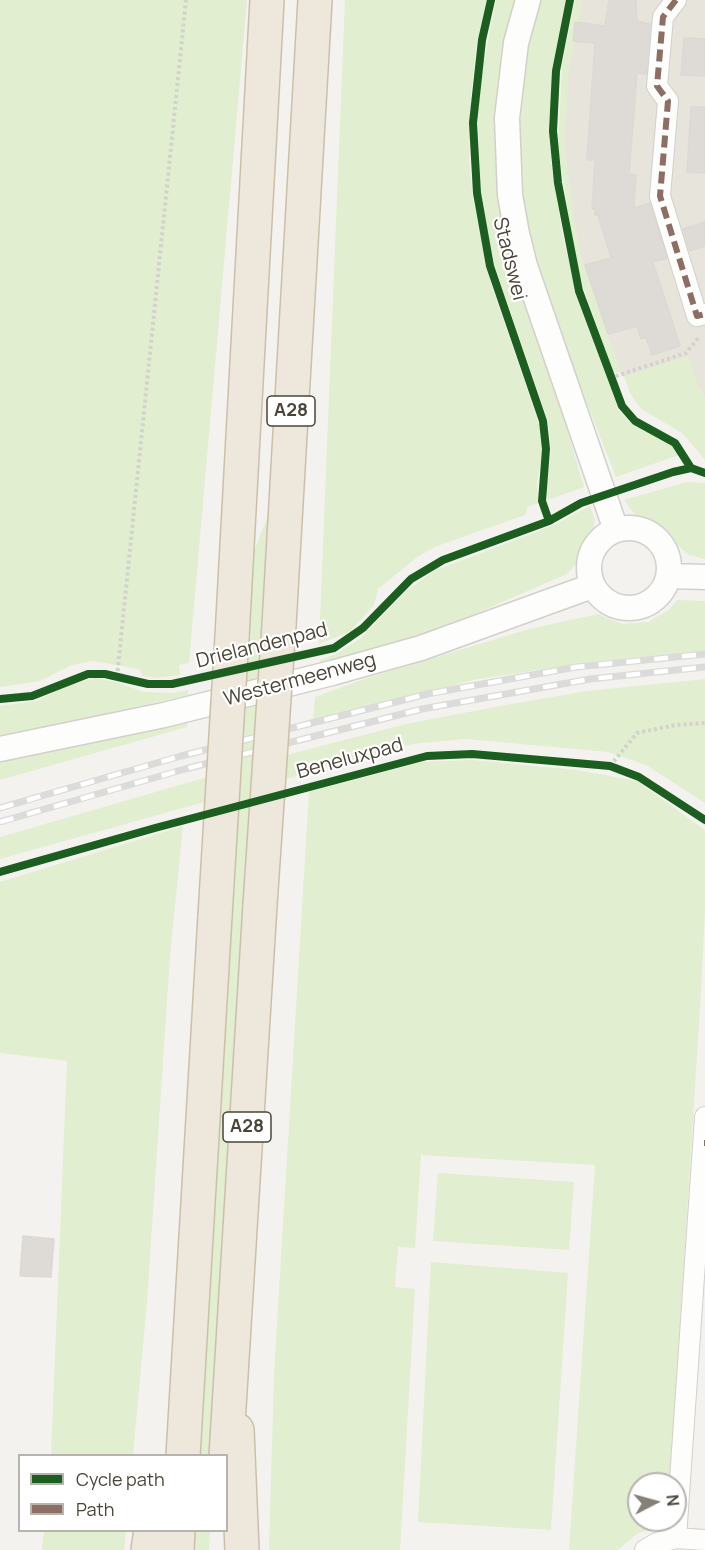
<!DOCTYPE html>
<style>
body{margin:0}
#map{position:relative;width:705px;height:1550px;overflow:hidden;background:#f4f2ee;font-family:Manrope,sans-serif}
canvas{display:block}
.legend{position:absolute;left:18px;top:1454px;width:210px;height:78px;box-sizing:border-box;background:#fff;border:2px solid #b7b4b0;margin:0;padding:8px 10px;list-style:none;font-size:18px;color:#4b4439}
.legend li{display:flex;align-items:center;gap:12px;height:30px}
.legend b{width:30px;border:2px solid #b7b4b0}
.north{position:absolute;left:627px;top:1472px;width:60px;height:60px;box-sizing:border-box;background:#fff;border:2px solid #b7b4b0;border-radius:50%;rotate:84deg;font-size:16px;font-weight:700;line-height:24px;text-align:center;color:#4b4439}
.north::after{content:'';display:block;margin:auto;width:21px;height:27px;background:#868178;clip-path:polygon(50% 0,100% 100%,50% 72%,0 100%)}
</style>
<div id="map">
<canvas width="705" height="1550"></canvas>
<ul class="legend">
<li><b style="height:8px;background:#1b5e20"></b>Cycle path</li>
<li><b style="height:8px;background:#8d6e63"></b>Path</li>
</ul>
<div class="north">N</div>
</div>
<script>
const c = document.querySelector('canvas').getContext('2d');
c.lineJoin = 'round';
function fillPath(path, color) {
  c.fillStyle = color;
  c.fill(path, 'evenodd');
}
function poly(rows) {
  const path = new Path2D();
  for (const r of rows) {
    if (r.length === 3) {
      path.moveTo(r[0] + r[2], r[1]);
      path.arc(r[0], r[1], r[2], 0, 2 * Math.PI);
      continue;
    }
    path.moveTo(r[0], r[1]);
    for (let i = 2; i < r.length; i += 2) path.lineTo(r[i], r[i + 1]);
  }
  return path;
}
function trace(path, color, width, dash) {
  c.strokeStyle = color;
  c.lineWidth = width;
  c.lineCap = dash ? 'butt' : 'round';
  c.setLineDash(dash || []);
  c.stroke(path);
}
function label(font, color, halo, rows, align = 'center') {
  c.font = font + ' Manrope,sans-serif';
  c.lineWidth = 4.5;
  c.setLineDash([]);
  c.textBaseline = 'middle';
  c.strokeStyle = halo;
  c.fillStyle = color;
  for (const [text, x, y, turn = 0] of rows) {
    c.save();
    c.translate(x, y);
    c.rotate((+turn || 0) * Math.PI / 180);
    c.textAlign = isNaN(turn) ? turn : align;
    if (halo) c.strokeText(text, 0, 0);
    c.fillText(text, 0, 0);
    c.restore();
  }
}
const residential = poly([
 [578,0,705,0,705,409,632,384,614,368,571,225,561,137,562,94]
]);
const green = poly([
 [0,0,247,0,189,663,179,665,180,675,156,678,142,676,140,670,133,668,93,661,72,665,40,681,0,687],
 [345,0,487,0,477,41,471,95,469,160,473,200,491,284,540,427,542,454,537,483,538,503,528,507,525,515,437,546,417,557,378,589,374,605,351,631,319,644],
 [496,0,515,0,499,79,496,157,500,197,515,274,558,398,584,487,548,500,546,486,551,453,548,421,494,264,481,194,478,123,480,82],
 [538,0,566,0,555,54,549,124,551,163,562,232,578,300,619,411,633,425,672,446,679,455,616,477,558,330,528,233,521,194,518,118,527,44],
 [575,0,583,0,569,67,565,144,574,218,583,264,621,371,613,373,577,268,558,147,562,66],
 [688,356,699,387,705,396,705,460,682,433,641,409,630,393,624,376],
 [687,482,705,483,705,559,689,555,658,528,636,516,624,500],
 [590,506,595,520,593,533,579,561,567,574,426,635,320,664,320,660,336,654,361,638,405,592,434,571,554,525],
 [271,508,256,763,406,724,500,706,587,691,705,679,705,803,646,765,608,752,466,739,412,744,254,788,215,1455,194,1455,233,794,0,859,0,837,235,769,247,568],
 [677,600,705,601,705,651,588,662,473,680,313,722,315,697,364,679,529,629,598,614,622,624,648,622,669,610],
 [95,678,116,682,144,692,173,693,188,690,188,695,0,738,0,706,36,701,72,684],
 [188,719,187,727,0,780,0,762],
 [472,760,577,770,637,781,705,830,705,911,701,991,670,1484,639,1484,639,1520,665,1520,662,1526,638,1533,618,1550,569,1550,595,1165,421,1155,415,1248,398,1247,395,1287,415,1289,400,1550,269,1550,274,1374,309,792,422,762],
 [183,826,170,956,147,1302,133,1455,51,1455,67,1061,0,1053,0,882],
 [438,1173,574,1182,569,1250,433,1241],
 [431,1262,568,1273,551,1530,418,1522],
 [44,1531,126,1531,124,1550,42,1550],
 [190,1531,210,1531,209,1550,189,1550]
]);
const building = poly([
 [609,0,636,0,637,21,650,24,646,74,637,73,629,174,636,175,634,208,650,203,667,258,653,262,680,346,652,355,646,337,641,339,637,326,608,334,585,265,611,258,598,215,595,215,595,209,592,209,595,160,587,160,595,43,573,41,575,22,605,26,609,0],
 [684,38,705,39,705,76,681,75,684,38],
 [691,107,705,107,705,173,687,172,691,107],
 [705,222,705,246,690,251,683,229,705,222],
 [23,1236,54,1239,51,1277,20,1276,23,1236]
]);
const path = poly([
 [610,378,686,353,699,337],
 [117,677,186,0],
 [610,766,637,733,675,725,705,723]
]);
const minor = poly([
 [676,0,663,17,657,86,668,101,660,196,697,316,705,314],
 [676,1538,705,1117],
 [645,1550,657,1543,676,1538,705,1540]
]);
const tertiary = poly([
 [528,0,516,43,507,118,510,195,517,234,525,266,616,530],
 [629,568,40],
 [670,576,705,577],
 [0,749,164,715,332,673,421,648,592,586]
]);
const motorway = poly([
 [279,625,315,0],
 [232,637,267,0],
 [237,1430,242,1550],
 [183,1456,215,916],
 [226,1456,260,905],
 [148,1550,151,1530],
 [177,1550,178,1530]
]);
const rail = poly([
 [0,808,181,756,427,694,576,667,705,654],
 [0,822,185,769,422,709,590,679,705,667]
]);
const motorwayBridge = poly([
 [260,905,279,625],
 [215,916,232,637]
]);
const quiet = poly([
 [676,0,663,17,657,86,668,101,660,196,697,316,705,314],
 [704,1143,705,1143]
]);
const cycleway = poly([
 [491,0,482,40,473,123,477,193,490,266,543,421,546,449,542,501,549,521],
 [570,0,556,71,553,131,558,183,579,291,622,406,635,421,675,443,691,468],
 [0,699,32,696,88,674,105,674,148,684,172,684,334,648,363,628,411,579,443,560,549,521,581,503,673,472,691,468,705,473],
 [0,872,155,828,427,756,472,754,610,766,639,777,705,820]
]);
const shields = [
 [291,411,48],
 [247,1127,48]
];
const shieldNames = [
 ["A28",291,411],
 ["A28",247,1127]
];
const streetNames = [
 ["Stadswei",509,259,76],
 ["Drielandenpad",262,646,-14],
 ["Westermeenweg",300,680,-15],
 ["Beneluxpad",350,759,-15]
];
fillPath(residential, '#e7e4dc');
fillPath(green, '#e1eecf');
fillPath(building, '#dedbd6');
trace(building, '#dcd9d4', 1.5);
trace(minor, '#d2d0cb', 22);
trace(tertiary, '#d2d0cb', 27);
trace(motorway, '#ccbfa9', 36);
trace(path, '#d3d2cc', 4, [3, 3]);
trace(minor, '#fdfdfc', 20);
trace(tertiary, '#fdfdfc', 24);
trace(motorway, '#ede8db', 33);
trace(rail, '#dbdbda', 7);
trace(rail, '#fff', 4.5, [14]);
trace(motorwayBridge, '#ccbfa9', 36, []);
trace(motorwayBridge, '#ede8db', 33);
trace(quiet, '#8d6e63', 6, [12, 6]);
trace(cycleway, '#1b5e20', 8);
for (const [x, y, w] of shields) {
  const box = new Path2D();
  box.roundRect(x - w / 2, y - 15, w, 30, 4.5);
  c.fillStyle = '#fff';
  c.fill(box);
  trace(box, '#4b4439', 1.5);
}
label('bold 18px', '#4b4439', null, shieldNames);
label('20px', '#4b4439', '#fff', streetNames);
</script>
